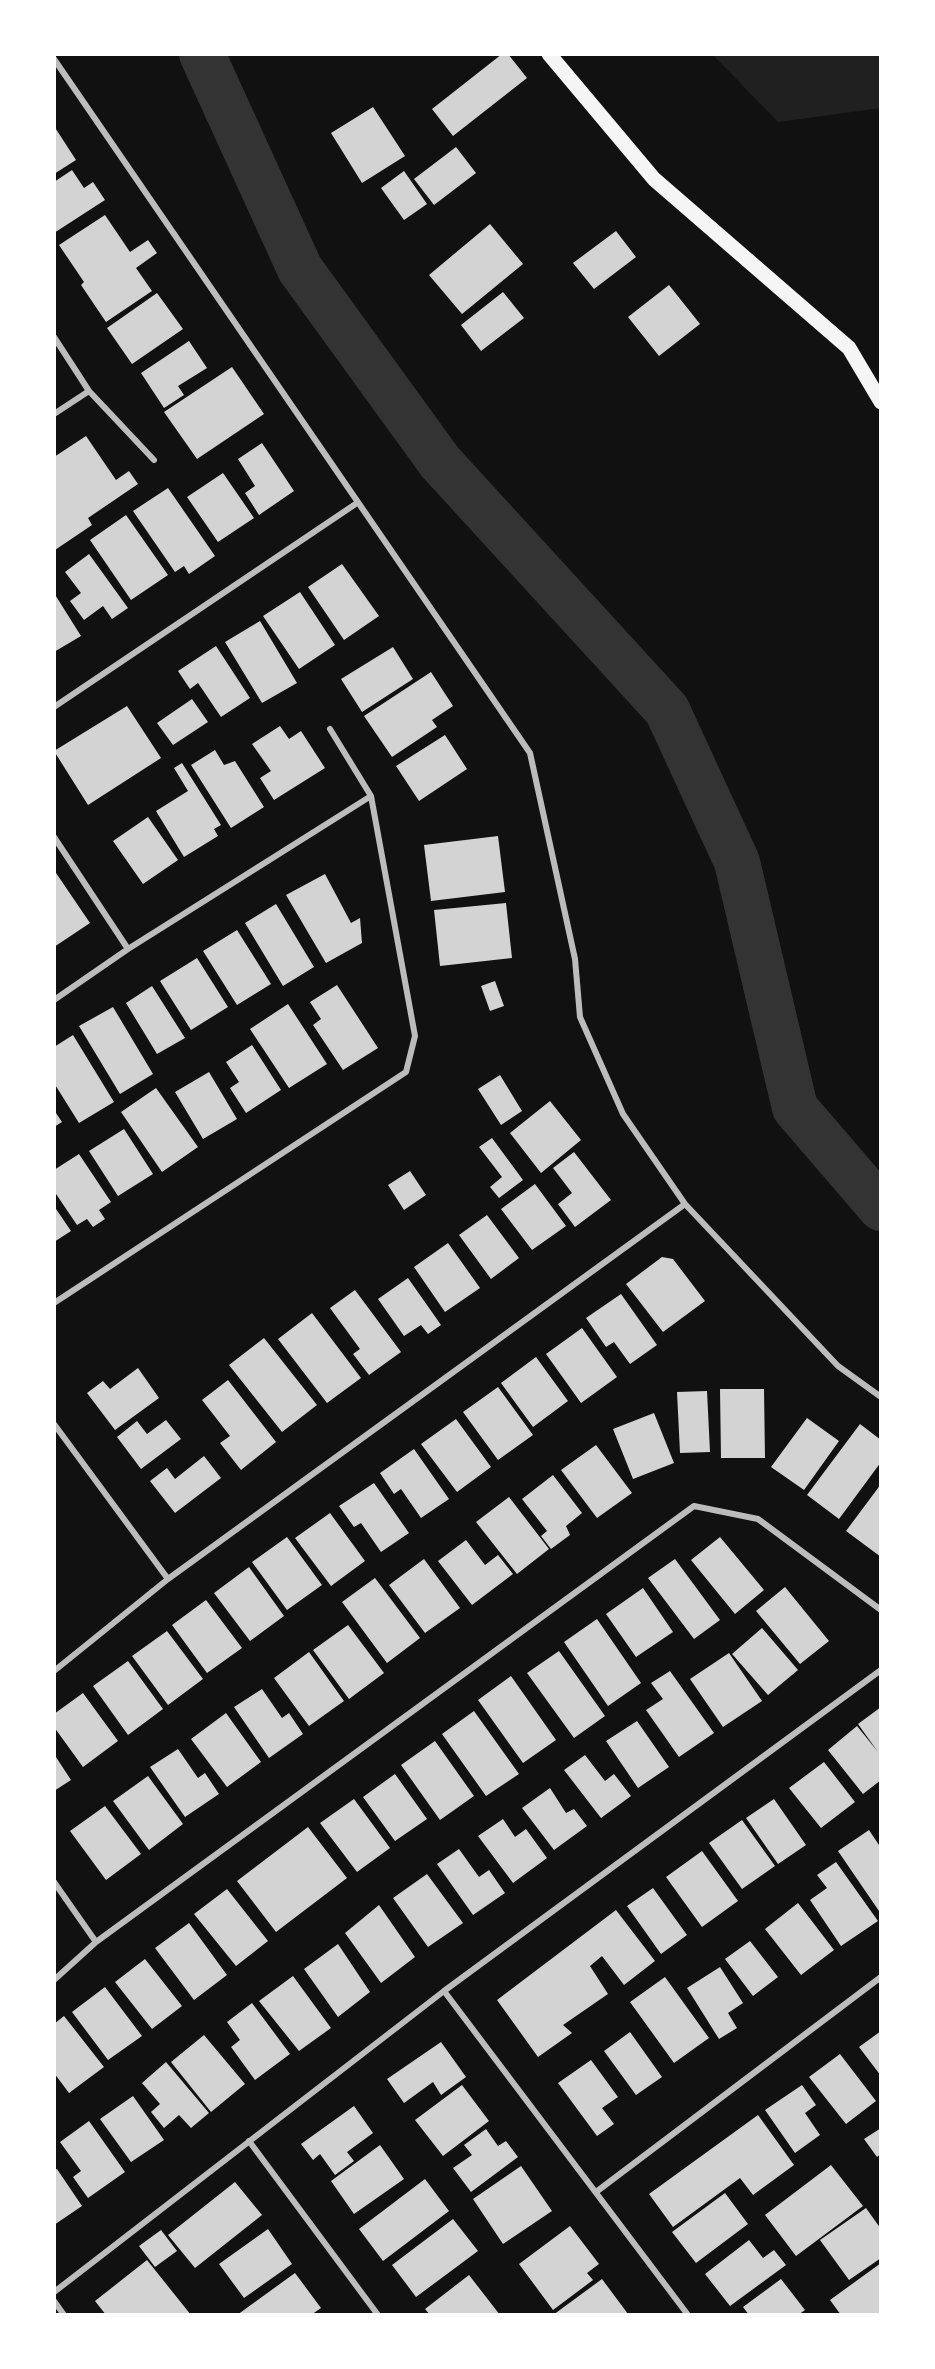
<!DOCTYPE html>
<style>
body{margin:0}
#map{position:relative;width:935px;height:2369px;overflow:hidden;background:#111;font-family:"Sofia Sans Condensed",sans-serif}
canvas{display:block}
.frame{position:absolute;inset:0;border:56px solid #fff;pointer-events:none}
</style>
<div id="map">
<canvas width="935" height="2369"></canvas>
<div class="frame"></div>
</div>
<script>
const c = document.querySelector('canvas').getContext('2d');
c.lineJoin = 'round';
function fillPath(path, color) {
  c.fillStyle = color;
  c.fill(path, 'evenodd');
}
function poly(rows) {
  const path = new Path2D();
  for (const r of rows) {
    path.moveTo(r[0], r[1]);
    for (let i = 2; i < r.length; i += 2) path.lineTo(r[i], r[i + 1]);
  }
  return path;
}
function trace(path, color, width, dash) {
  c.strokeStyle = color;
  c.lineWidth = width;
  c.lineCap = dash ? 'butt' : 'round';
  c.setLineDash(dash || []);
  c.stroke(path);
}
const green = poly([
 [712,54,881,54,881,108,778,122]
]);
const river = poly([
 [202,54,300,269,440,462,667,710,737,862,795,1108,881,1208]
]);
const building = poly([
 [502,54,508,54,527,78,453,136,432,109],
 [373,107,405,156,362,183,331,133],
 [54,126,76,160,54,174],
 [456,147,476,173,434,205,414,179],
 [72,170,84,188,93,182,105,200,54,233,54,182],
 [404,171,427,204,404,220,381,188],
 [105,215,130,252,148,240,157,253,136,268,152,291,106,322,81,285,84,282,59,245],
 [490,224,523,264,462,314,429,275],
 [616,231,636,257,594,289,573,263],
 [669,285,700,324,659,356,628,317],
 [503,292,524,318,481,351,461,325],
 [157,293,183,329,132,364,107,328],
 [189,341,207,368,178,386,184,395,164,408,141,373],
 [232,367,264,414,197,459,164,412],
 [86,436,116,480,129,471,138,484,88,518,92,525,55,550,54,457],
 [262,443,294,491,259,515,245,493,255,486,238,459],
 [223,473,254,518,218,542,187,497],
 [168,488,215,556,189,574,184,566,175,572,133,511],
 [126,515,168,575,131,600,90,540],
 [89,554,128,608,112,619,103,606,84,620,70,601,81,593,65,572],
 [342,564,379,616,344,640,308,587],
 [300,592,335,645,299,669,263,616],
 [54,593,81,636,54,652],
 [260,621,297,683,262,703,225,642],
 [216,646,250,698,221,717,198,683,190,689,178,671],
 [393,647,413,679,362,712,341,679],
 [431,672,453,706,432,720,437,727,392,757,364,716],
 [192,699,208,722,173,745,157,723],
 [127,706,161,758,88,805,54,751],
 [280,726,289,739,301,731,325,768,274,800,260,778,271,771,252,744],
 [445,735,467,769,419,801,396,766],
 [215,750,224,765,235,761,264,807,231,828,191,765],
 [182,763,221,825,214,829,218,836,184,857,156,811,188,791,174,768],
 [148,817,178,860,143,884,113,841],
 [498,836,505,892,431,901,424,845],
 [54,870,90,923,54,947],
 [325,874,351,923,360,918,362,943,326,963,286,895],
 [506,903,512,958,440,966,434,910],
 [276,904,314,967,283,986,245,923],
 [237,930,271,984,237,1005,203,951],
 [197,958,228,1007,191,1030,160,981],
 [495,981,504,1006,490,1011,481,986],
 [337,985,378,1048,343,1070,313,1025,321,1019,310,1002],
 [152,986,185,1038,157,1054,126,1003],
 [288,1004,327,1064,289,1088,250,1029],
 [113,1007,153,1074,120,1094,79,1026],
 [73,1035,114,1102,79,1123,54,1083,54,1047],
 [252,1045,281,1090,246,1113,230,1088,239,1082,226,1062],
 [209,1072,237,1119,203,1139,175,1092],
 [500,1075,522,1111,501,1125,478,1089],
 [156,1088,198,1147,162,1172,121,1112],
 [550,1101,581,1140,541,1173,510,1133],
 [54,1110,62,1122,54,1127],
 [124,1129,153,1174,118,1196,89,1151],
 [492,1138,523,1180,499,1198,490,1187,502,1177,479,1147],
 [574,1152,611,1200,575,1227,558,1204,572,1193,553,1168],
 [79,1154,111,1202,99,1210,105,1219,93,1227,87,1219,77,1225,54,1191,54,1170],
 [410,1171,426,1195,404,1210,388,1185],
 [535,1184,566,1226,532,1250,501,1209],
 [54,1206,71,1231,54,1242],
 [487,1215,519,1258,491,1279,459,1235],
 [448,1243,480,1288,445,1312,414,1267],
 [662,1257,673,1259,705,1301,663,1332,626,1284],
 [408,1278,441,1325,428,1334,421,1325,404,1336,378,1299],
 [355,1290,401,1352,369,1375,353,1354,360,1349,330,1308],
 [621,1294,657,1345,630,1364,614,1342,606,1347,586,1318],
 [312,1313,361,1378,327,1403,278,1339],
 [582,1328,617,1377,581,1403,546,1354],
 [264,1338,317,1405,282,1432,229,1365],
 [536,1357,568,1401,533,1427,501,1383],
 [138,1368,159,1398,115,1430,87,1393,103,1381,110,1389],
 [228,1380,276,1442,241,1470,220,1443,230,1436,202,1400],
 [498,1387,533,1435,498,1460,463,1412],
 [720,1389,764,1389,765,1458,721,1458],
 [707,1391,710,1452,680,1453,677,1392],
 [654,1413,674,1463,633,1479,613,1429],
 [807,1418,839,1441,804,1490,771,1467],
 [456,1419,491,1467,457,1492,421,1444],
 [166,1420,181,1439,141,1469,117,1437,137,1421,147,1434],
 [860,1424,881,1440,881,1462,839,1519,807,1495],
 [596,1445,632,1493,597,1518,561,1470],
 [414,1449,449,1499,421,1518,401,1489,394,1494,380,1473],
 [204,1456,221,1478,175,1513,150,1481,167,1468,175,1479],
 [553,1475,582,1513,566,1526,570,1535,551,1549,541,1536,547,1531,522,1499],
 [374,1483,409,1533,381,1552,361,1523,354,1527,339,1506],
 [881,1484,881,1557,846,1531],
 [509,1497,549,1549,517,1574,476,1522],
 [330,1513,365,1561,331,1586,295,1538],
 [287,1537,322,1585,287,1610,252,1562],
 [720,1537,764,1590,735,1614,691,1560],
 [466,1540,485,1565,498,1555,513,1574,472,1605,438,1561],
 [424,1559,460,1608,425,1633,389,1585],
 [675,1559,720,1620,694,1639,648,1578],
 [249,1567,284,1616,250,1641,214,1593],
 [375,1578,420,1638,387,1663,342,1602],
 [785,1587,829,1641,800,1664,756,1611],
 [643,1588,673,1632,636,1657,606,1614],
 [206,1600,242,1648,207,1673,172,1625],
 [597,1619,641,1683,608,1706,564,1642],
 [348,1625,384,1673,349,1699,313,1650],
 [762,1628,798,1670,768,1695,732,1654],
 [167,1631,203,1679,168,1705,132,1656],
 [559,1651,605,1716,574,1738,527,1673],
 [309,1652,344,1701,309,1726,274,1678],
 [729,1653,762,1701,723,1727,690,1679],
 [128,1661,163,1709,128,1735,93,1686],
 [670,1671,714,1733,679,1757,646,1710,663,1699,651,1683],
 [511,1676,556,1740,523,1763,478,1700],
 [262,1689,282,1718,289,1713,303,1734,269,1758,234,1707],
 [83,1693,118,1741,83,1767,54,1727,54,1714],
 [881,1707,881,1780,863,1794,828,1750,857,1726,878,1752,858,1724],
 [474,1711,519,1774,486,1796,442,1734],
 [226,1713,261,1762,227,1787,191,1739],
 [637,1721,669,1767,638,1788,606,1741],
 [435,1741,474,1796,440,1820,401,1765],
 [178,1749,198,1778,205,1773,219,1794,185,1817,150,1767],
 [54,1754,71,1780,54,1791],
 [585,1755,605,1781,614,1774,631,1796,601,1818,564,1770],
 [824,1762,855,1802,821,1828,789,1788],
 [395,1774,427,1819,395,1841,363,1797],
 [148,1776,183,1824,149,1850,113,1801],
 [550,1788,566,1813,574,1809,587,1826,554,1850,522,1808],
 [354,1799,390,1848,357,1872,320,1823],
 [774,1799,806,1845,778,1864,746,1818],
 [105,1806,141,1854,106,1880,70,1831],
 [503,1819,515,1837,526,1829,547,1858,513,1883,478,1836],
 [742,1820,775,1866,742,1889,709,1843],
 [308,1827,347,1878,276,1932,237,1881],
 [869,1830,881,1848,881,1914,838,1851],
 [459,1849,479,1877,489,1870,505,1893,473,1915,437,1864],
 [702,1851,738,1901,702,1927,666,1877],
 [836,1862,878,1921,841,1946,810,1900,827,1888,817,1875],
 [427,1874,463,1923,428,1947,393,1898],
 [653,1888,687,1935,661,1954,627,1906],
 [227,1889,268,1941,236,1966,194,1914],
 [798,1903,834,1950,801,1975,765,1929],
 [379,1905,415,1957,381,1983,345,1933],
 [616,1910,655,1961,624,1985,602,1956,590,1966,608,1994,563,2025,572,2033,538,2057,497,2000],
 [189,1923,227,1975,194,2000,155,1948],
 [750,1941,778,1977,753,1996,725,1959],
 [338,1944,370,1992,338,2017,304,1969],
 [145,1959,182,2006,152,2029,115,1982],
 [720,1967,743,2003,728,2013,737,2028,719,2039,687,1988],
 [293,1976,331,2028,299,2051,259,2001],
 [665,1977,709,2038,674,2063,630,2002],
 [105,1987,142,2036,108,2060,72,2012],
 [252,2003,290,2054,255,2080,231,2047,240,2040,227,2022],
 [64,2016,104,2067,69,2093,54,2073,54,2024],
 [881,2031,881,2076,859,2047],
 [630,2032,662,2077,636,2095,604,2051],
 [204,2035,245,2084,211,2112,171,2062],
 [441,2042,466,2077,441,2095,433,2082,404,2103,387,2079],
 [840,2054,876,2101,846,2124,809,2077],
 [591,2060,618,2097,602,2108,614,2124,597,2136,558,2083],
 [166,2062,209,2113,191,2128,179,2115,164,2128,151,2112,160,2104,142,2083],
 [462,2085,489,2121,443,2156,415,2120],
 [802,2085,816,2105,805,2113,820,2135,795,2153,765,2110],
 [133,2096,164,2140,131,2162,100,2119],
 [354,2106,373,2133,347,2152,354,2161,335,2175,320,2154,313,2160,301,2144],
 [758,2115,794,2165,753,2195,740,2178,673,2227,649,2194],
 [89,2121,125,2172,88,2198,73,2177,81,2171,60,2142],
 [881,2128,881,2154,877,2157,864,2139],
 [486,2129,498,2146,506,2141,518,2157,471,2192,453,2168,472,2155,464,2145],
 [380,2145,404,2179,354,2214,331,2181],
 [831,2165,863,2206,796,2256,765,2215],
 [521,2166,552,2211,503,2244,473,2199],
 [57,2169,82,2206,54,2225,54,2170],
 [425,2179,449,2211,383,2261,359,2229],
 [235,2182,262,2215,195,2268,168,2235],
 [725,2193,748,2224,696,2263,672,2232],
 [866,2208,881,2229,881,2258,849,2280,820,2240],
 [453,2219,478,2251,416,2297,392,2265],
 [570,2226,599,2264,587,2273,593,2280,553,2310,519,2264],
 [268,2229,292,2264,244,2298,219,2264],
 [161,2230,177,2251,155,2267,139,2246],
 [749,2240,763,2258,774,2250,786,2265,730,2306,705,2274],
 [147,2260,191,2315,106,2315,95,2301],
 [881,2263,881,2314,841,2315,830,2300],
 [295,2273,321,2308,311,2315,237,2315],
 [469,2275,500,2315,430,2315,425,2309],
 [602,2279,628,2314,626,2315,553,2315],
 [781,2279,805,2310,798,2315,749,2315,743,2307]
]);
const minor = poly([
 [54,59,530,753,575,959,580,1017,623,1114,685,1204,838,1366,881,1397],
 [54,337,89,391,154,460],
 [54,414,89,391],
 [54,707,357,503],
 [54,837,128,949],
 [54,1000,128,949,371,796],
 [54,1303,406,1072,415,1036,371,796,330,729],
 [54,1424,168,1579],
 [54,1671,168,1579,685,1204],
 [54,1882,96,1942],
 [54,1980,96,1942,694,1506,758,1519,881,1610],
 [444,1991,688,2315],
 [249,2141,378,2315],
 [596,2192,881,1977],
 [54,2292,444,1991,881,1670],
 [54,2301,64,2315]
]);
const primary = poly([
 [549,54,654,179,849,348,881,402]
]);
fillPath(green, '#202020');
trace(river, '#333', 46);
fillPath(building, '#d3d3d3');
trace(minor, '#bcbcbc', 6);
trace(primary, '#f5f5f5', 15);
</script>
